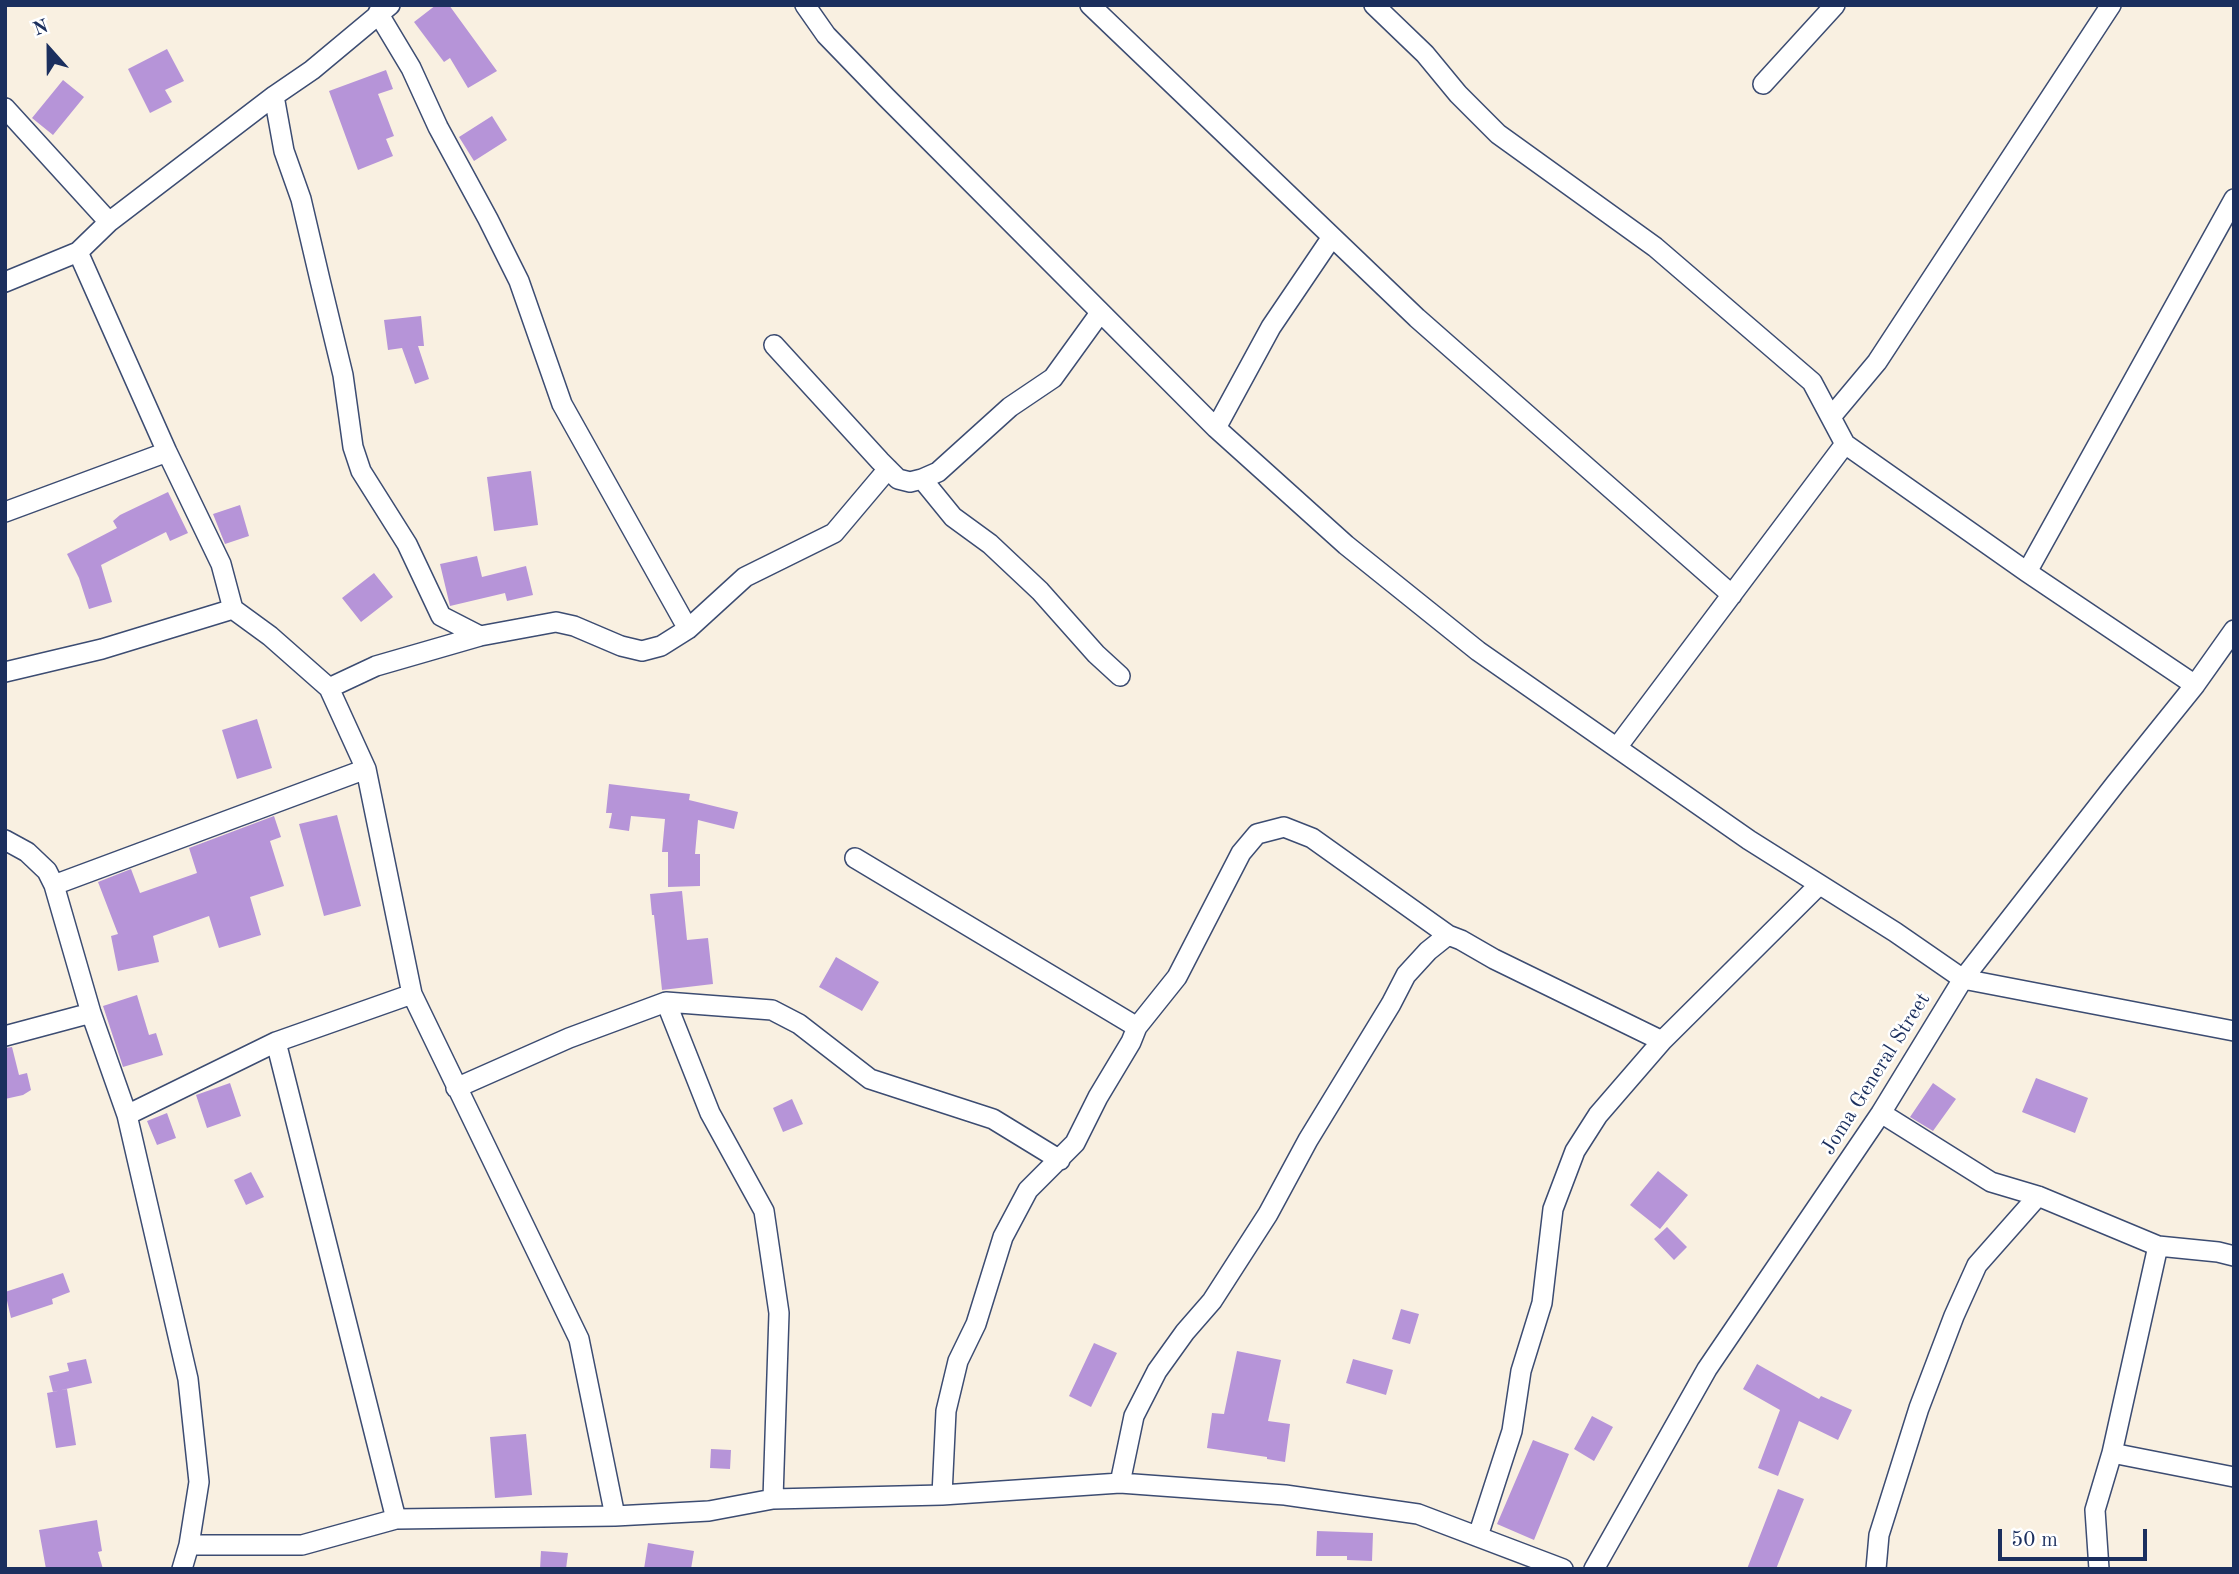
<!DOCTYPE html>
<style>
body{margin:0}
#map{position:relative;width:2239px;height:1574px;overflow:hidden;background:#f9f0e1;font-family:"Old Standard TT",serif}
canvas{display:block}
.frame{position:absolute;inset:0;border:7px solid #1b2f5e;pointer-events:none}
.north{position:absolute;left:14px;top:14px;width:70px;height:70px;-webkit-text-stroke:5px #fff;paint-order:stroke;rotate:339deg;font-size:19px;font-weight:700;line-height:28px;text-align:center;color:#1b2f5e}
.north::after{content:'';display:block;margin:auto;width:24px;height:32px;background:#1b2f5e;clip-path:polygon(50% 0,100% 100%,50% 72%,0 100%)}
.scale{position:absolute;left:1998px;top:1529px;width:149px;height:32px;box-sizing:border-box;border:4px solid #1b2f5e;border-top:0;padding-left:9px;font-size:21px;line-height:24px;white-space:nowrap;color:#1b2f5e;-webkit-text-stroke:5px #fff;paint-order:stroke}
</style>
<div id="map">
<canvas width="2239" height="1574"></canvas>
<div class="frame"></div>
<div class="north">N</div>
<div class="scale">50 m</div>
</div>
<script>
const c = document.querySelector('canvas').getContext('2d');
c.lineJoin = 'round';
function fillPath(path, color) {
  c.fillStyle = color;
  c.fill(path, 'evenodd');
}
function poly(rows) {
  const path = new Path2D();
  for (const r of rows) {
    path.moveTo(r[0], r[1]);
    for (let i = 2; i < r.length; i += 2) path.lineTo(r[i], r[i + 1]);
  }
  return path;
}
function trace(path, color, width, dash) {
  c.strokeStyle = color;
  c.lineWidth = width;
  c.lineCap = dash ? 'butt' : 'round';
  c.setLineDash(dash || []);
  c.stroke(path);
}
function label(font, color, halo, rows, align = 'center') {
  c.font = font + ' "Old Standard TT",serif';
  c.lineWidth = 5;
  c.setLineDash([]);
  c.textBaseline = 'middle';
  c.strokeStyle = halo;
  c.fillStyle = color;
  for (const [text, x, y, turn = 0] of rows) {
    c.save();
    c.translate(x, y);
    c.rotate((+turn || 0) * Math.PI / 180);
    c.textAlign = isNaN(turn) ? turn : align;
    if (halo) c.strokeText(text, 0, 0);
    c.fillText(text, 0, 0);
    c.restore();
  }
}
const building = poly([
 [436,5,449,5,497,71,468,88,450,58,444,62,414,22],
 [167,49,184,81,165,90,172,102,150,113,128,69],
 [386,70,393,89,378,94,394,136,386,139,393,156,358,170,329,91],
 [63,80,84,97,53,135,32,118],
 [492,116,507,140,474,161,459,137],
 [421,316,424,346,418,346,429,379,415,384,402,348,388,350,384,320],
 [531,471,538,525,494,531,487,477],
 [168,492,188,533,170,541,166,532,101,565,112,602,89,609,79,578,67,554,117,528,113,521,120,515],
 [240,505,249,536,225,544,213,514],
 [477,556,482,577,526,566,533,595,507,601,505,593,450,606,440,564],
 [374,573,393,597,361,622,342,598],
 [257,719,272,768,237,779,222,730],
 [609,784,690,794,689,800,738,812,734,829,698,820,695,854,700,854,700,886,668,887,668,852,662,852,665,819,631,816,629,831,609,828,612,813,606,813],
 [337,815,361,906,324,916,299,824],
 [274,816,281,837,270,841,284,886,250,897,261,935,219,948,209,916,153,936,159,962,118,971,111,936,118,934,98,882,131,869,140,893,197,873,189,848],
 [682,891,687,940,708,938,713,984,662,990,654,915,652,915,650,894],
 [836,957,879,982,862,1011,819,987],
 [137,995,149,1035,156,1033,163,1055,123,1067,103,1006],
 [12,1047,19,1075,27,1073,31,1090,23,1095,5,1099,5,1048],
 [2036,1078,2088,1098,2075,1133,2022,1112],
 [230,1083,241,1116,207,1128,196,1095],
 [1933,1083,1956,1099,1933,1131,1910,1117],
 [792,1099,803,1124,783,1132,773,1108],
 [167,1113,176,1138,157,1145,147,1121],
 [1658,1171,1688,1195,1660,1229,1630,1205],
 [251,1172,264,1197,246,1205,234,1180],
 [1667,1227,1687,1247,1674,1260,1654,1239],
 [63,1273,70,1292,52,1299,53,1304,11,1318,5,1292],
 [1401,1309,1419,1314,1410,1344,1392,1339],
 [1094,1343,1117,1353,1091,1407,1069,1396],
 [1237,1351,1281,1360,1268,1421,1290,1424,1285,1462,1267,1459,1267,1457,1207,1448,1212,1413,1224,1414],
 [86,1359,92,1383,53,1392,49,1376,69,1371,67,1363],
 [1353,1359,1393,1370,1386,1395,1346,1383],
 [1757,1364,1819,1399,1821,1396,1852,1410,1838,1440,1799,1421,1778,1476,1758,1468,1780,1410,1743,1389],
 [67,1389,76,1445,56,1448,47,1393],
 [1592,1416,1613,1427,1594,1461,1574,1449],
 [526,1434,532,1495,495,1498,490,1437],
 [1533,1440,1569,1454,1534,1540,1497,1524],
 [711,1449,731,1450,730,1469,710,1468],
 [1778,1489,1804,1499,1776,1569,1747,1569],
 [97,1520,102,1551,98,1552,103,1569,46,1569,39,1530],
 [1317,1531,1373,1533,1372,1561,1347,1560,1347,1556,1316,1556],
 [648,1543,694,1551,691,1569,644,1569],
 [541,1551,568,1553,566,1569,540,1569]
]);
const minor = poly([
 [805,5,826,35,886,97,1216,428,1346,545,1478,651,1749,840,1895,932,1963,979,2234,1031],
 [1090,5,1417,318,1732,595],
 [1374,5,1425,54,1458,94,1498,134,1655,247,1812,382,1845,444],
 [378,13,411,68,438,127,488,219,519,281,562,404,688,629],
 [1763,84,1835,5],
 [274,96,284,151,301,199,320,280,343,375,353,447,361,471,407,544,441,616,480,636],
 [5,108,109,222],
 [78,252,167,452,221,564,233,609,270,636,329,688,366,769,412,994,579,1339,615,1516],
 [5,282,78,252,109,222,274,96,312,70,390,5],
 [774,345,880,461,898,479,910,482,922,479,938,472,1010,407,1053,378,1100,313],
 [1831,417,1877,362,2111,5],
 [1216,428,1271,327,1332,237],
 [922,479,953,517,990,544,1040,591,1096,654,1120,676],
 [5,512,167,452],
 [2027,572,2234,199],
 [5,672,102,649,233,609],
 [329,688,376,666,480,636,556,622,574,626,621,646,642,651,661,646,688,629,745,577,834,533,888,469],
 [1618,746,1845,444,2027,572,2195,685],
 [5,840,27,852,47,871,54,885,91,1013,127,1115,188,1379,199,1482,189,1545,182,1569],
 [855,858,1137,1027],
 [54,885,366,769],
 [666,1002,710,1113,764,1211,779,1313,773,1499],
 [5,1036,91,1013],
 [276,1042,396,1519],
 [456,1088,569,1038,666,1002,772,1010,799,1024,870,1079,993,1119,1060,1160],
 [1881,1113,1991,1182,2038,1196,2158,1246,2218,1252,2234,1256],
 [127,1115,276,1042,412,994],
 [2112,1453,2234,1477],
 [1120,1483,1134,1416,1157,1371,1185,1332,1212,1301,1268,1214,1308,1140,1391,1004,1406,975,1428,951,1448,935,1461,940,1494,959,1662,1041],
 [942,1495,946,1411,958,1361,976,1324,1003,1237,1028,1190,1075,1143,1098,1097,1131,1042,1137,1027,1177,977,1241,853,1257,834,1284,827,1312,838,1448,935],
 [1478,1536,1512,1431,1521,1371,1542,1303,1553,1209,1575,1151,1598,1115,1662,1041,1819,885],
 [189,1545,302,1545,396,1519,615,1516,709,1511,773,1499,942,1495,1120,1483,1285,1495,1418,1514,1563,1569],
 [1594,1569,1707,1369,1881,1113,1963,979,2116,783,2195,685,2234,630],
 [1876,1569,1879,1535,1919,1408,1954,1316,1977,1265,2038,1196],
 [2099,1569,2095,1510,2112,1453,2158,1246]
]);
const streetNames = [
 ["Joma General Street",1876,1074,-58]
];
fillPath(building, '#b694d8');
trace(minor, '#3c4c72', 22);
trace(minor, '#fff', 19);
label('21px', '#1b2f5e', '#fff', streetNames);
</script>
